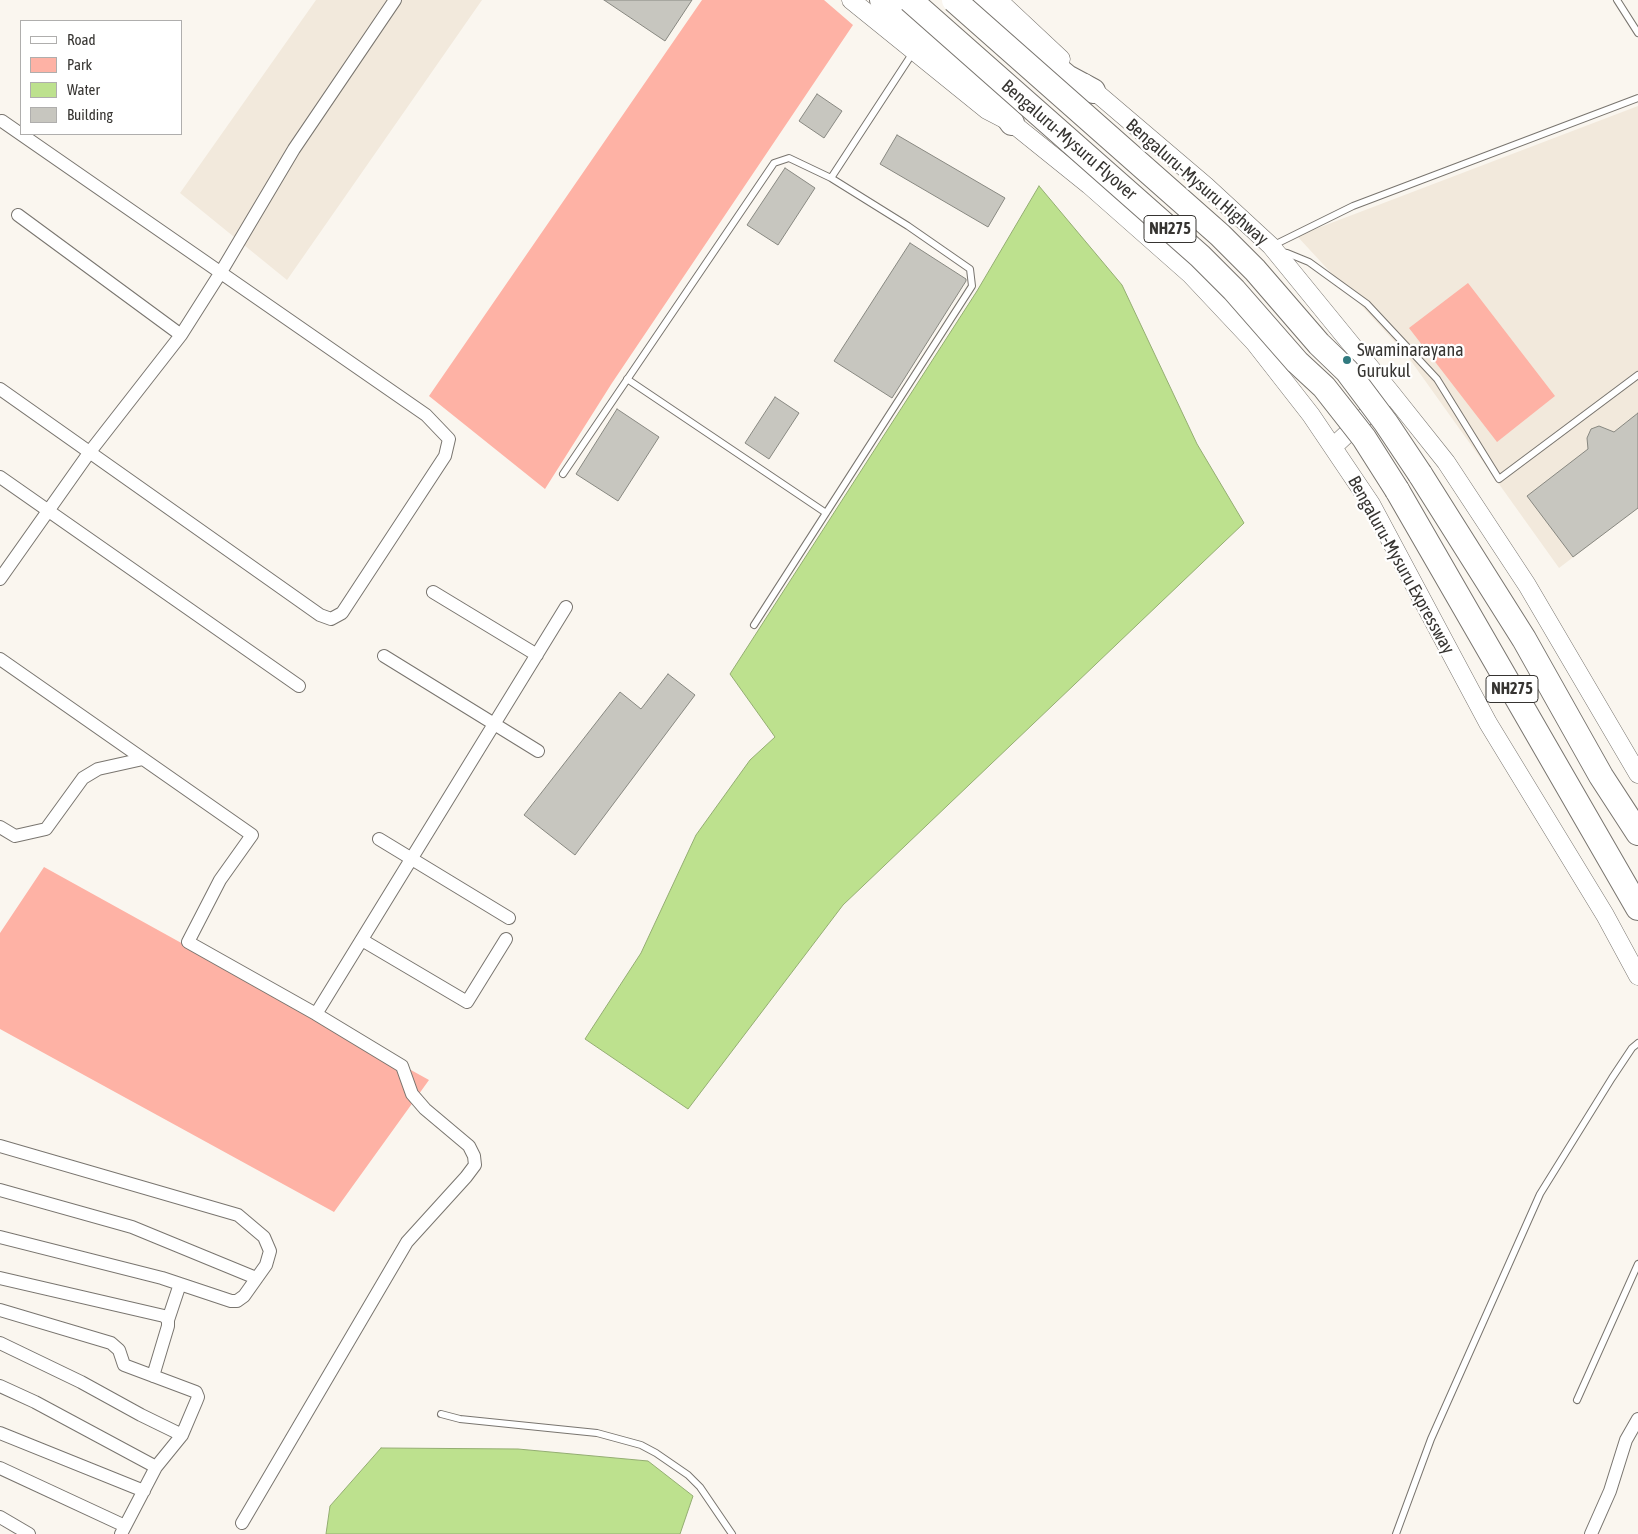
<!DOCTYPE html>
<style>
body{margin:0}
#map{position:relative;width:1638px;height:1534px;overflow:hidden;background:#faf6ef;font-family:"Asap Condensed",sans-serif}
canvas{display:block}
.legend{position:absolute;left:20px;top:20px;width:162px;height:115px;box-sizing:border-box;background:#fff;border:1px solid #afaead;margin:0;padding:6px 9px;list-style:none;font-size:15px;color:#363431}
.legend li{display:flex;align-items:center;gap:10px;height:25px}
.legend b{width:25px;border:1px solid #afaead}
</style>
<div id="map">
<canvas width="1638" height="1534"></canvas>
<ul class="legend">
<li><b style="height:6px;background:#fff"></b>Road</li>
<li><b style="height:14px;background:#feb2a5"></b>Park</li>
<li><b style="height:14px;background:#bde18e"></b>Water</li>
<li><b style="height:14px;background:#c7c6bf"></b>Building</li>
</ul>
</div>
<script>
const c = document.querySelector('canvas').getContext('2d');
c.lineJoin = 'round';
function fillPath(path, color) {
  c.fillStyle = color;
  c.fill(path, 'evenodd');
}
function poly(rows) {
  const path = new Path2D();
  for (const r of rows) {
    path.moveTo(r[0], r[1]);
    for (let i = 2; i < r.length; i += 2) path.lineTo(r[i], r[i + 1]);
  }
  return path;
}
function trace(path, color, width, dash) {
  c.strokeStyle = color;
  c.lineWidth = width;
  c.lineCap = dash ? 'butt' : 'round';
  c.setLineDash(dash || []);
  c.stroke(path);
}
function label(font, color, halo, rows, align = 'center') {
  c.font = font + ' "Asap Condensed",sans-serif';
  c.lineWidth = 4.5;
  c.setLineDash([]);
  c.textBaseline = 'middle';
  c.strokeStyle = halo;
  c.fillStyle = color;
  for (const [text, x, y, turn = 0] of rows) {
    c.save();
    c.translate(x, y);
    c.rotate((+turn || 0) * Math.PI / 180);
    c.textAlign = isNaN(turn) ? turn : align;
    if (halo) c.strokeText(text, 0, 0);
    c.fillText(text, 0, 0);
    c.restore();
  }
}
const built = poly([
 [316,0,482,0,287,280,180,193],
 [1638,106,1638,508,1559,568,1406,354,1297,236]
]);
const green = poly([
 [702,0,824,0,853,25,612,383,545,489,429,396],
 [1468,283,1555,396,1497,442,1409,328],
 [44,867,429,1080,334,1212,0,1029,0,933]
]);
const water = poly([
 [1039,186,1122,285,1197,444,1244,523,843,905,688,1109,585,1039,641,953,696,835,750,760,775,737,730,674,977,291,1039,186],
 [381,1448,518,1449,648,1461,693,1496,680,1534,326,1534,330,1506,381,1448]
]);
const building = poly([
 [604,0,692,0,665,41,604,0],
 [817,94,842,111,824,138,799,121,817,94],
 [897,135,1005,198,988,227,880,164,897,135],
 [785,168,815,188,778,245,747,225,785,168],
 [910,243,966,279,966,281,892,398,834,361,910,243],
 [775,397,799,413,769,459,745,443,775,397],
 [617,409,659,437,618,501,576,474,617,409],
 [1638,413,1638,508,1573,557,1527,496,1588,449,1587,438,1591,429,1599,426,1614,432,1638,413],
 [668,674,695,695,575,855,524,815,620,692,641,709,668,674]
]);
const lane = poly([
 [1617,0,1638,33],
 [1272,246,1353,206,1638,98],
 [1280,252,1287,253,1309,262,1367,304,1437,379,1499,479,1638,375],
 [627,379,826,513],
 [563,474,774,163,789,158,831,178],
 [754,625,972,286,970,269,908,226,831,178,914,51],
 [1577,1400,1638,1264],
 [441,1414,460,1419,597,1433,641,1445,656,1453,688,1475,700,1487,732,1534],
 [1396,1534,1431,1439,1540,1194,1612,1078,1632,1048,1638,1043]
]);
const street = poly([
 [18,215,181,335],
 [0,389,320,615,331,619,342,613,445,456,449,439,426,415,2,121],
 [0,477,299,686],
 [0,579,89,453,181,335,221,272,294,149,395,0],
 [433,592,537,655],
 [384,656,538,751],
 [0,659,252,835,220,880,188,942,316,1014,402,1066,412,1094,425,1109,469,1146,474,1156,475,1165,466,1177,407,1242,242,1523],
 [0,827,15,836,46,829,83,778,98,769,143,759],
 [379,839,509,918],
 [362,940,467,1002,506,939],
 [316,1014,566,607],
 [0,1146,238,1215,264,1237,270,1251,266,1265,244,1296,237,1301,231,1301,162,1278,0,1237],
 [0,1190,132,1227,256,1278],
 [0,1278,164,1316,168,1320,168,1326,153,1376],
 [0,1310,111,1343,119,1350,124,1365,196,1392,198,1397,196,1402,182,1435,156,1467,121,1534],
 [168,1320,180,1284],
 [0,1343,81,1382,141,1415,182,1435],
 [0,1386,35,1402,156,1467],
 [0,1433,144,1491],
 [0,1468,125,1526],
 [0,1517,29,1534],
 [1591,1534,1610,1491,1626,1440,1638,1419]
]);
const secondary = poly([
 [851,0,987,110,1012,123,1089,185,1191,275,1254,342,1311,415,1371,504,1488,723,1605,915,1638,976],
 [998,0,1061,59],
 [1085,83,1206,186,1271,246,1391,393,1446,462,1527,585,1638,774],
 [1333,447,1383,400]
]);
const highway = poly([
 [882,0,993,96,1012,123],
 [975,0,1067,77,1093,91],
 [1420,474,1524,639,1601,776,1638,833],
 [1397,490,1638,908]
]);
const highwayBridge = poly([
 [910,0,1200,256,1234,290,1297,362,1324,387,1364,438,1397,490],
 [954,0,1220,235,1255,270,1319,344,1347,371,1386,423,1420,474]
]);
const markers = [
 [1347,360,5,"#317a7f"]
];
const shields = [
 [1170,229,52],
 [1512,689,52]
];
const shieldNames = [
 ["NH275",1170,229],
 ["NH275",1512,689]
];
const streetNames = [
 ["Bengaluru-Mysuru Flyover",1069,140,41],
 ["Bengaluru-Mysuru Highway",1197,182,41],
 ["Bengaluru-Mysuru Expressway",1401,565,61]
];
const poiNames = [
 ["Swaminarayana",1357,350],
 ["Gurukul",1357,371]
];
fillPath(built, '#f2e9dc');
fillPath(green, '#feb2a5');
fillPath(water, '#bde18e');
trace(water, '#94ad72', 1);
fillPath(building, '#c7c6bf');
trace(building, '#888881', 1);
trace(lane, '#79756f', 8);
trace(street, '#79756f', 14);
trace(secondary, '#79756f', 19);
trace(highway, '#79756f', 26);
trace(lane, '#fff', 6);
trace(street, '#fff', 12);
trace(secondary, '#fff', 18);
trace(highway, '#fff', 24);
trace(highwayBridge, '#79756f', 26, []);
trace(highwayBridge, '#fff', 24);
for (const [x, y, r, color] of markers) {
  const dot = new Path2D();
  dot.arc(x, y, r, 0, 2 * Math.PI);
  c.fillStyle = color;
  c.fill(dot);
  trace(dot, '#fff', 2);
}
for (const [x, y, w] of shields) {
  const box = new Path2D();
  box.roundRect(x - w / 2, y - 13.5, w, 27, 4);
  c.fillStyle = '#fff';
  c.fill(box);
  trace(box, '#363431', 1);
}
label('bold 16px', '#363431', null, shieldNames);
label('18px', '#363431', '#fff', streetNames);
label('18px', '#363431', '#fff', poiNames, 'left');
</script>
